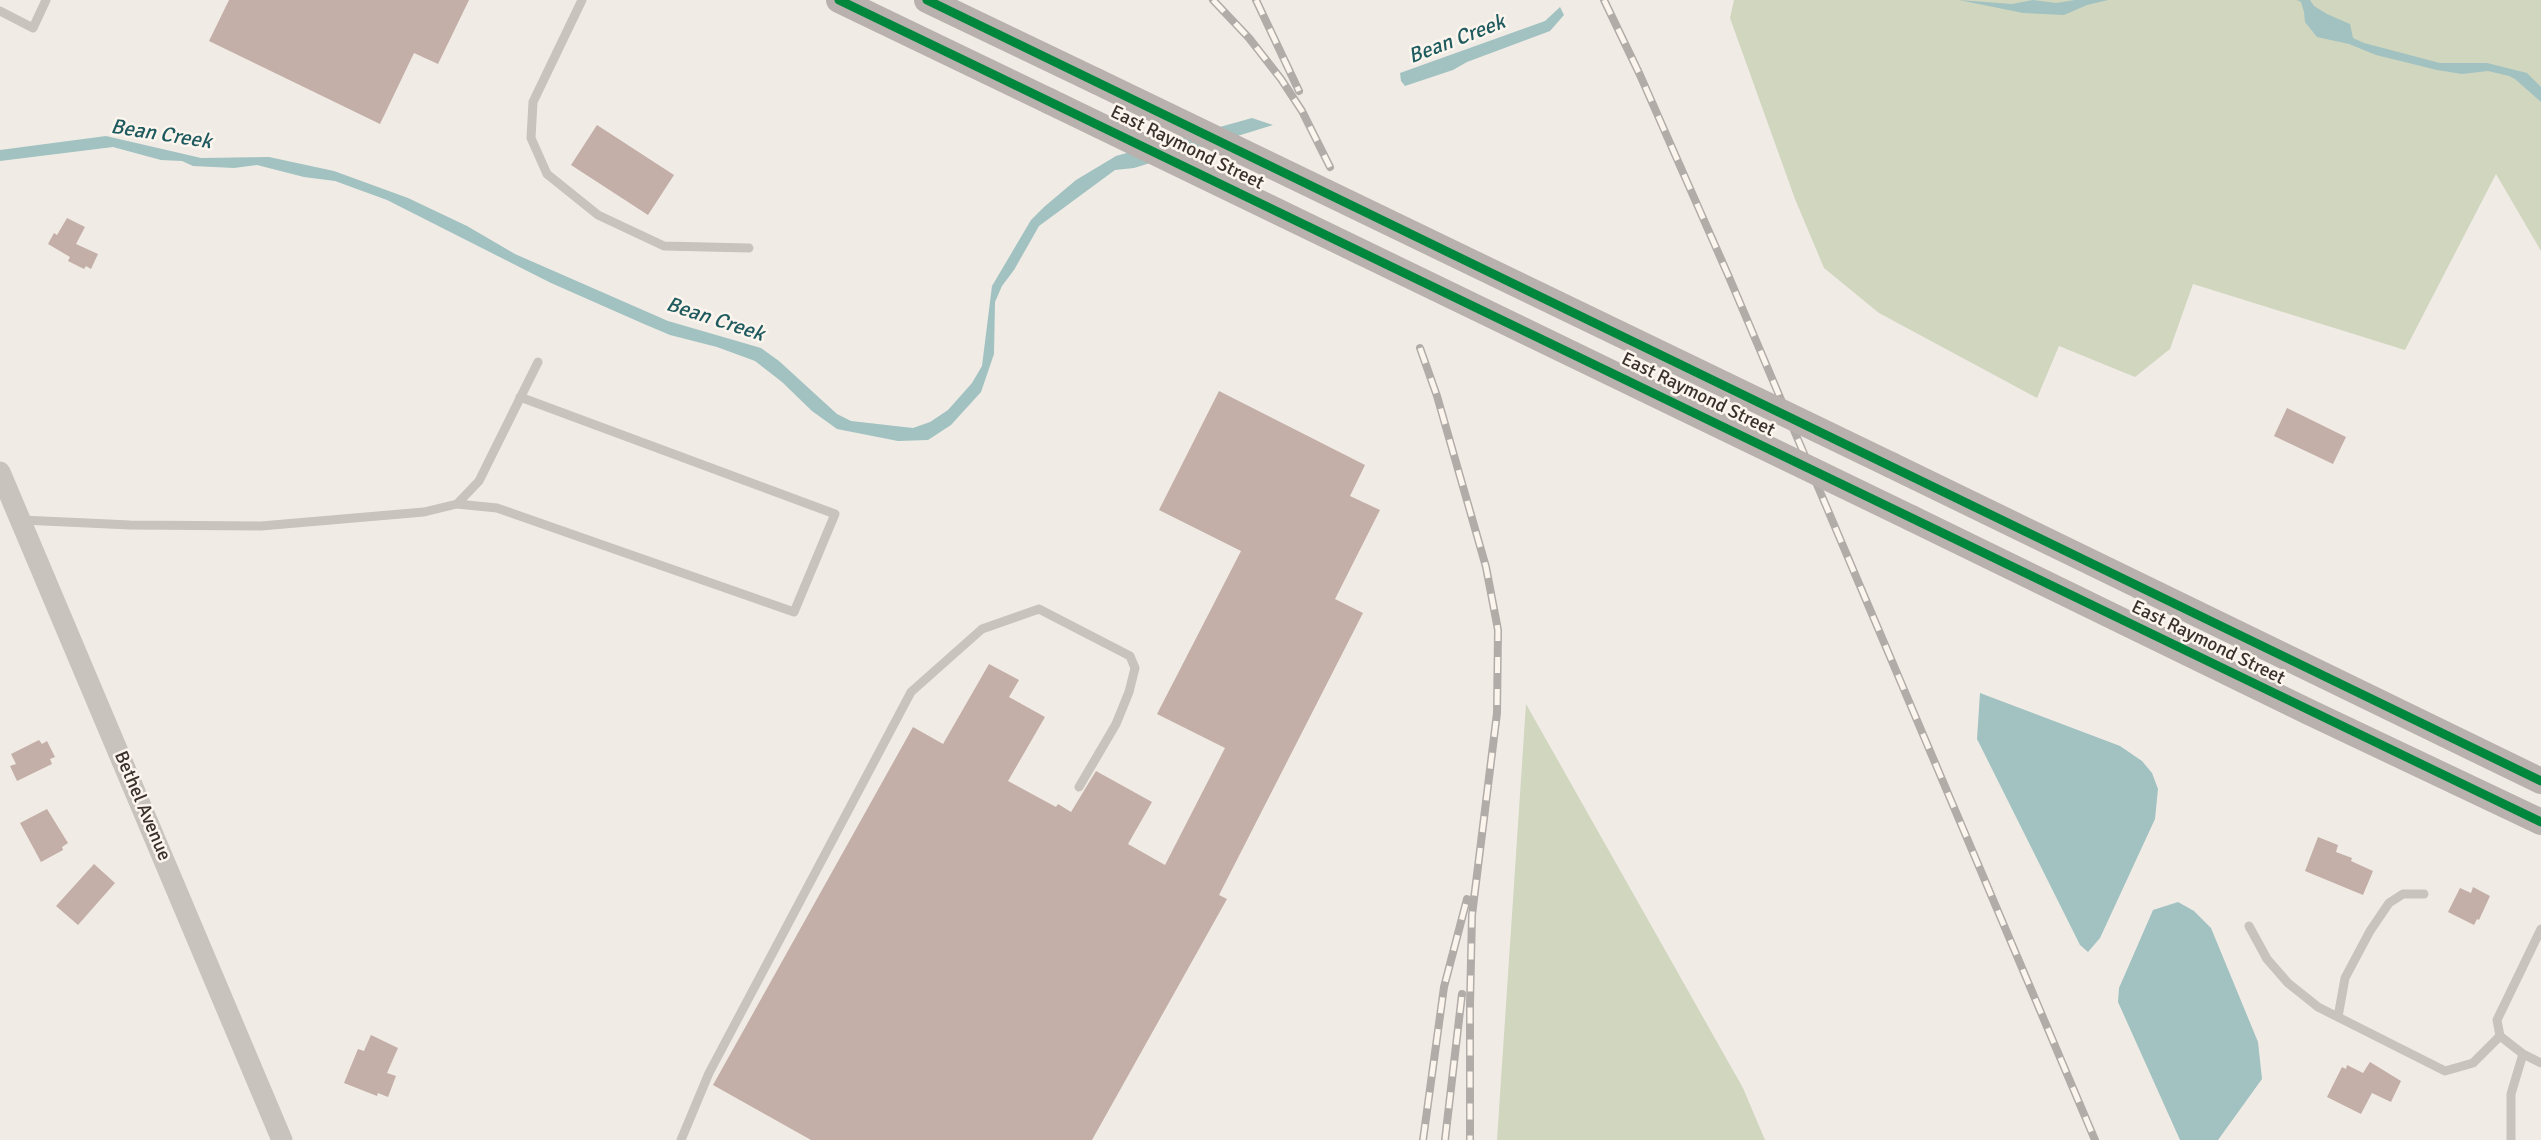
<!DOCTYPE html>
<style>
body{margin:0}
canvas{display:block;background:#f0ebe5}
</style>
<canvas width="2541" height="1140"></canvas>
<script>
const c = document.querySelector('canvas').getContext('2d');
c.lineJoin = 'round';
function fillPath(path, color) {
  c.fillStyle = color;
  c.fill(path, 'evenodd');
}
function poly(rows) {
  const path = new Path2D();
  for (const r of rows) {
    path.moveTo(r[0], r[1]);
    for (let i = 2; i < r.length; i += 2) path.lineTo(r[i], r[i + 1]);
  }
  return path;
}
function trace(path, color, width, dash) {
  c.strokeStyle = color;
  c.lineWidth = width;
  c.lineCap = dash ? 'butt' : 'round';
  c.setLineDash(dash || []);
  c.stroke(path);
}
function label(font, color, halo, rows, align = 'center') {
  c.font = font + ' Signika,sans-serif';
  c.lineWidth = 5;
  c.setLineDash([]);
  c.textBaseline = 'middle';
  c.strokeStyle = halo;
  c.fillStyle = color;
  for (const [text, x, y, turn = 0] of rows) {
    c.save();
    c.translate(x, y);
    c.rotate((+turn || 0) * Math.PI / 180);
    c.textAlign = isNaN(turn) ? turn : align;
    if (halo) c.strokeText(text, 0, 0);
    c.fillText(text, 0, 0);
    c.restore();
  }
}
const green = poly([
 [1734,0,2541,0,2541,251,2496,174,2405,350,2193,284,2170,349,2135,377,2059,346,2037,398,1879,313,1824,268,1795,199,1730,18],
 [1526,704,1743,1088,1765,1140,1497,1140]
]);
const water = poly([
 [1959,0,2012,4,2033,0,2056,3,2075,0,2108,0,2087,5,2064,15,2023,13],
 [2297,0,2310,0,2314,6,2327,14,2350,24,2353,38,2364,43,2440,63,2487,63,2527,73,2541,87,2541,102,2515,79,2509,76,2488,71,2462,74,2437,70,2376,55,2349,44,2317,37,2305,22,2304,12,2301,2],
 [1560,7,1564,15,1550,31,1467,62,1453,70,1405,86,1401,81,1400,73,1545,21],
 [1252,118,1273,125,1134,168,1115,170,1039,226,1014,270,1002,286,995,302,994,354,981,392,951,425,928,440,898,441,837,429,812,411,782,382,755,361,717,347,670,335,644,324,551,283,387,200,335,181,304,177,257,165,234,168,193,166,182,161,161,160,113,147,0,161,0,150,106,136,201,158,269,157,334,171,408,198,467,226,515,254,668,321,761,348,779,361,837,414,851,421,913,428,930,422,948,410,972,383,982,366,992,286,1031,220,1044,207,1076,180,1116,156],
 [1980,693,2120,746,2142,761,2152,773,2158,789,2155,819,2100,938,2088,952,2080,945,1977,739],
 [2178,902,2194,911,2211,928,2258,1042,2262,1079,2218,1140,2180,1140,2118,1002,2119,988,2153,910]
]);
const building = poly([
 [229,0,469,0,438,64,414,53,380,124,209,41],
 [597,125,674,175,648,215,571,165],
 [67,218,85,227,76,244,98,254,91,269,86,266,84,269,68,261,70,257,48,244,54,233,57,235],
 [1219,391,1365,465,1350,496,1380,510,1335,599,1363,613,1219,895,1227,899,1092,1140,811,1140,713,1085,913,727,943,744,989,664,1019,680,1009,697,1045,717,1008,781,1056,807,1058,804,1071,812,1096,771,1152,802,1128,844,1165,865,1225,748,1157,714,1241,551,1159,510],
 [2287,408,2346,437,2333,464,2274,436],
 [39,740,42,744,47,741,55,757,50,759,52,764,17,781,10,766,16,764,11,754],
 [47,809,68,843,62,847,63,850,41,862,20,823],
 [2318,837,2338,845,2336,852,2352,858,2351,861,2373,871,2363,895,2305,871],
 [94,864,115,883,78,925,56,906],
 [2473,887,2490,896,2479,920,2477,919,2474,925,2448,912,2460,888,2471,893],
 [371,1035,398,1048,387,1073,396,1076,388,1097,378,1093,377,1096,344,1083,358,1049,364,1051],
 [2370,1062,2401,1081,2391,1102,2372,1093,2361,1114,2327,1097,2342,1067,2346,1069,2347,1065,2363,1073]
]);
const service = poly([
 [582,0,533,102,531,138,547,174,598,215,664,246,749,248],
 [0,11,33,28,46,0],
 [457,504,497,508,794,612,835,514,520,397],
 [22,520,130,525,261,526,424,512,457,504,479,481,538,362],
 [2249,926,2267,959,2288,983,2318,1007,2445,1071,2473,1063,2500,1036],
 [2541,929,2497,1020,2500,1036,2523,1054,2541,1063],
 [2338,1017,2345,978,2370,931,2389,903,2403,894,2424,894],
 [681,1140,709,1073,911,692,982,629,1039,609,1130,656,1135,668,1129,692,1116,724,1079,787],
 [2511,1140,2511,1094,2523,1054]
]);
const tertiary = poly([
 [0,472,282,1140]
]);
const primary = poly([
 [839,0,1049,101],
 [927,0,1096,81],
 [1891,465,2541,781],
 [1911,518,2309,712,2541,822]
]);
const rail = poly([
 [1213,0,1249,38,1281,79,1302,111,1330,167],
 [1256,0,1299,91],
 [1604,0,1640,75,1729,277,2095,1140],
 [1420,348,1437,396,1486,567,1498,630,1497,713,1472,915,1470,1004,1470,1140],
 [1423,1140,1444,987,1467,899],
 [1445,1140,1462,994]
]);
const primaryBridge = poly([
 [1096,81,1891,465],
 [1049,101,1911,518]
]);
const cycleway = poly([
 [839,0,2541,822],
 [927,0,2541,781]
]);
const streetNames = [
 ["East Raymond Street",1187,148,26],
 ["East Raymond Street",1698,395,26],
 ["East Raymond Street",2208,643,26],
 ["Bethel Avenue",142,806,67]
];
const waterNames = [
 ["Bean Creek",1457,40,-21],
 ["Bean Creek",161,135,9],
 ["Bean Creek",715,320,18]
];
fillPath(green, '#d1d6bf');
fillPath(water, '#a1c2c1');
fillPath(building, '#c3afa7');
trace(service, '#c9c3be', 9);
trace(tertiary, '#c9c3be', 21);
trace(primary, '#b8b1ad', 26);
trace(rail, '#b1aca8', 8);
trace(rail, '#fbf5ee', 5, [16]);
trace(primaryBridge, '#b8b1ad', 26);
trace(cycleway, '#00873e', 9);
label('19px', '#3b302b', '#fbf5ee', streetNames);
label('italic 21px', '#1f5a5e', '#fbf5ee', waterNames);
</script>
